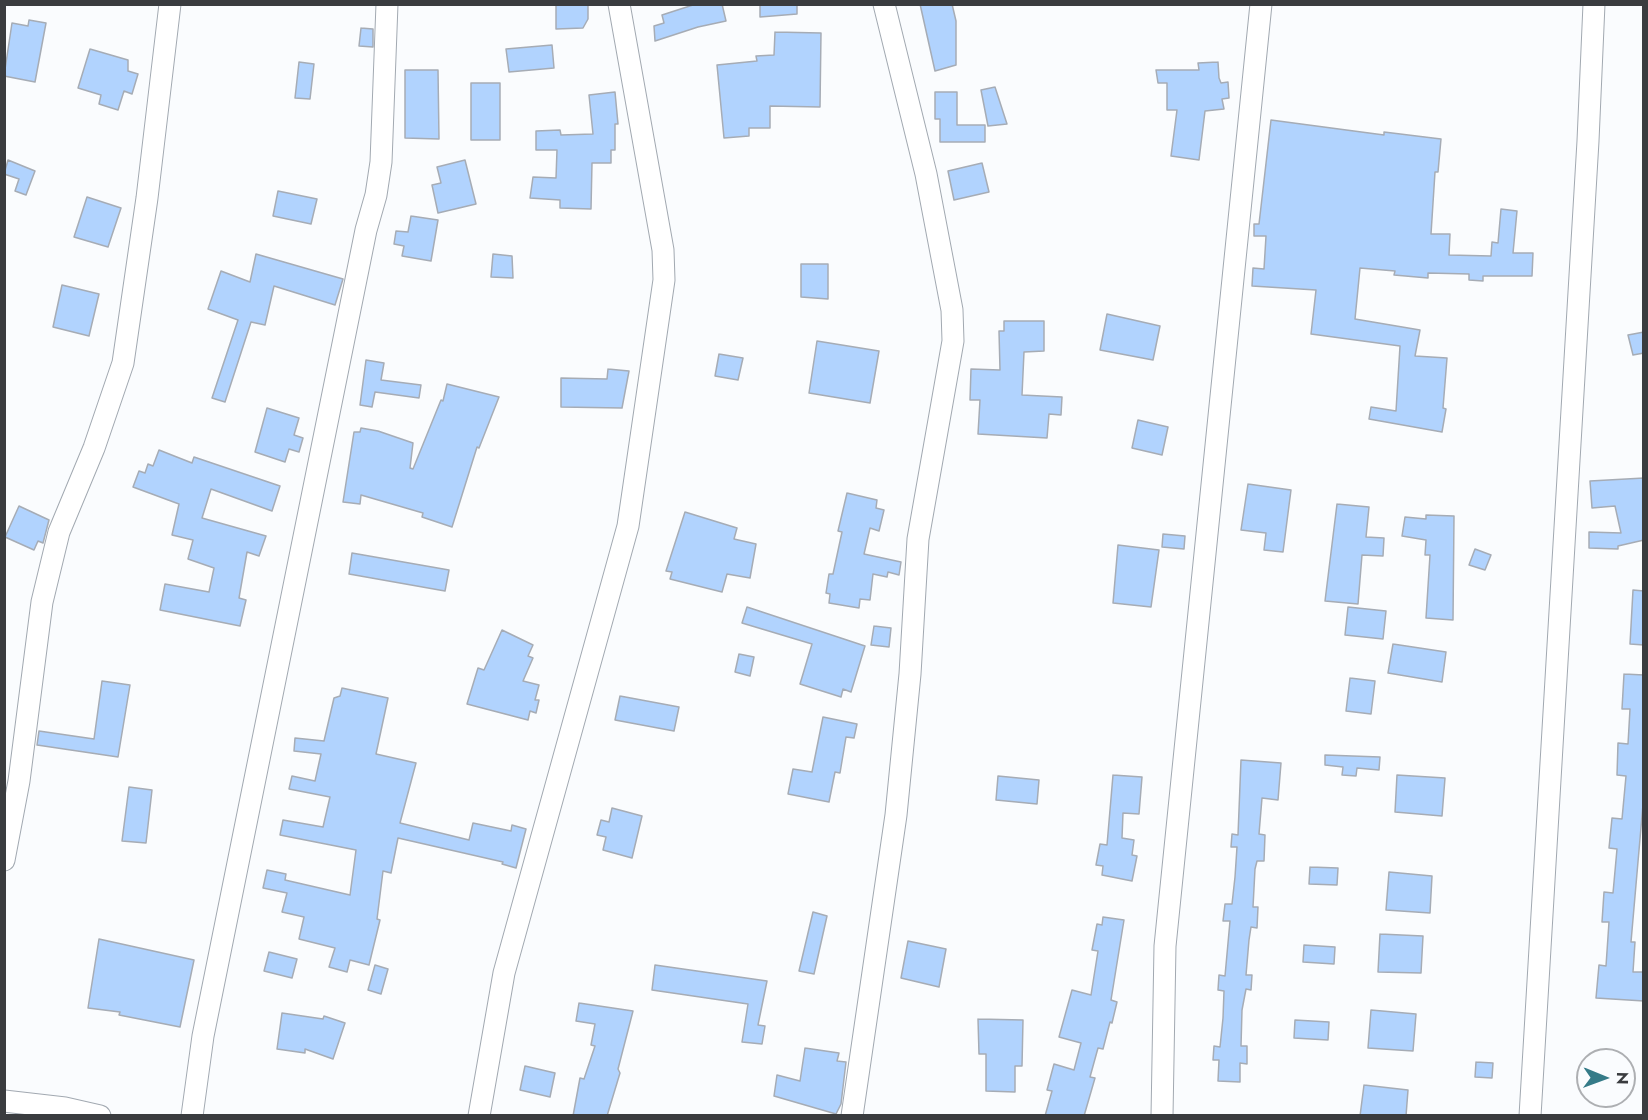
<!DOCTYPE html>
<style>
body{margin:0}
#map{position:relative;width:1648px;height:1120px;overflow:hidden;background:#fafcfe;font-family:Jost,sans-serif}
canvas{display:block}
.frame{position:absolute;inset:0;border:6px solid #3a3c3f;pointer-events:none}
.north{position:absolute;left:1576px;top:1048px;width:60px;height:60px;box-sizing:border-box;background:#fafcfe;border:2px solid #adafb2;border-radius:50%;rotate:91deg;font-size:16px;font-weight:700;line-height:24px;text-align:center;color:#3a3c3f}
.north::after{content:'';display:block;margin:auto;width:21px;height:27px;background:#357b88;clip-path:polygon(50% 0,100% 100%,50% 72%,0 100%)}
</style>
<div id="map">
<canvas width="1648" height="1120"></canvas>
<div class="frame"></div>
<div class="north">N</div>
</div>
<script>
const c = document.querySelector('canvas').getContext('2d');
c.lineJoin = 'round';
function fillPath(path, color) {
  c.fillStyle = color;
  c.fill(path, 'evenodd');
}
function poly(rows) {
  const path = new Path2D();
  for (const r of rows) {
    path.moveTo(r[0], r[1]);
    for (let i = 2; i < r.length; i += 2) path.lineTo(r[i], r[i + 1]);
  }
  return path;
}
function trace(path, color, width, dash) {
  c.strokeStyle = color;
  c.lineWidth = width;
  c.lineCap = dash ? 'butt' : 'round';
  c.setLineDash(dash || []);
  c.stroke(path);
}
const building = poly([
 [556,4,588,4,588,19,583,28,556,29,556,4],
 [696,4,722,4,726,21,698,27,655,41,654,26,664,23,662,15,696,4],
 [760,4,797,4,797,14,760,17,760,4],
 [920,4,952,4,956,21,956,65,935,71,920,4],
 [29,20,46,23,35,82,4,76,12,23,28,26,29,20],
 [361,28,373,29,373,47,359,46,361,28],
 [775,32,821,33,820,107,770,106,770,128,749,128,749,136,724,138,717,65,757,61,756,56,774,55,775,32],
 [552,45,554,68,509,72,506,49,552,45],
 [90,49,128,60,128,71,138,74,132,94,124,91,118,110,99,104,101,95,78,88,90,49],
 [299,62,314,64,310,99,295,98,299,62],
 [1218,62,1219,78,1221,83,1228,82,1229,98,1222,99,1224,109,1205,111,1199,160,1171,156,1177,110,1167,110,1167,83,1158,83,1156,70,1199,70,1198,63,1218,62],
 [405,70,438,70,439,139,405,138,405,70],
 [471,83,500,83,500,140,471,140,471,83],
 [995,87,1007,124,988,126,981,90,995,87],
 [615,92,618,124,615,124,615,150,611,150,611,163,592,163,591,209,560,208,560,200,530,198,533,177,556,178,557,150,536,150,536,131,560,130,561,135,593,134,589,95,615,92],
 [935,92,957,92,957,125,985,125,985,142,940,142,940,119,935,119,935,92],
 [1271,120,1384,135,1384,132,1441,139,1438,172,1435,172,1431,234,1450,234,1449,255,1491,256,1492,242,1498,243,1501,209,1517,211,1513,253,1533,253,1532,276,1483,276,1483,281,1469,280,1469,274,1428,273,1428,278,1394,275,1395,271,1360,268,1355,319,1420,330,1415,356,1447,358,1443,408,1446,409,1442,432,1369,419,1371,407,1396,411,1400,346,1311,334,1316,290,1252,286,1253,268,1264,269,1266,236,1254,236,1254,224,1259,224,1271,120],
 [8,160,35,171,26,195,15,191,19,179,4,174,8,160],
 [465,160,476,204,438,213,432,185,441,183,437,167,465,160],
 [982,163,989,192,954,200,948,171,982,163],
 [278,191,317,199,311,224,273,216,278,191],
 [87,197,121,208,108,247,74,237,87,197],
 [411,216,438,220,431,261,402,256,404,246,394,244,396,231,408,232,411,216],
 [256,254,343,279,335,305,274,286,265,325,251,322,225,402,212,398,238,320,208,309,221,271,250,282,256,254],
 [493,254,512,256,513,278,491,277,493,254],
 [801,264,828,264,828,299,801,297,801,264],
 [62,285,99,294,89,336,53,327,62,285],
 [1107,314,1160,326,1153,360,1100,350,1107,314],
 [1004,321,1044,321,1044,351,1024,352,1022,395,1062,397,1061,415,1049,414,1047,438,978,434,980,400,970,400,971,369,1000,370,999,331,1004,331,1004,321],
 [1644,332,1644,353,1633,355,1628,335,1644,332],
 [817,341,879,351,870,403,809,393,817,341],
 [719,354,743,358,738,380,715,376,719,354],
 [366,360,384,363,381,380,421,385,419,398,375,392,372,407,360,405,366,360],
 [608,369,629,371,622,408,561,407,561,378,607,379,608,369],
 [447,384,499,397,479,448,477,447,452,527,422,517,423,513,361,495,360,504,343,502,354,432,360,432,361,428,378,431,413,443,410,468,413,469,441,400,443,401,447,384],
 [267,408,299,418,294,435,303,438,299,452,289,449,285,462,255,452,267,408],
 [1138,420,1168,427,1162,455,1132,448,1138,420],
 [159,450,192,463,194,457,280,486,272,511,211,489,202,518,266,536,259,556,247,552,239,598,246,600,240,626,160,610,165,584,209,592,214,568,188,559,193,540,172,535,179,504,133,487,139,471,145,473,148,464,153,466,159,450],
 [1644,478,1644,540,1618,546,1618,549,1589,548,1589,532,1621,533,1615,506,1592,508,1590,481,1644,478],
 [1248,484,1291,490,1283,552,1264,550,1266,533,1241,530,1248,484],
 [847,493,877,500,876,508,884,510,879,531,870,528,864,554,901,562,899,575,888,572,887,577,873,574,870,600,860,599,859,608,829,603,830,594,826,593,829,574,833,574,842,532,838,531,847,493],
 [1337,504,1369,507,1366,537,1384,538,1383,556,1362,555,1358,604,1325,601,1337,504],
 [19,506,49,520,43,543,38,541,34,550,5,537,19,506],
 [685,512,737,528,734,539,756,544,750,578,727,574,722,592,670,579,672,572,666,571,685,512],
 [1426,515,1454,516,1453,620,1426,618,1430,555,1425,555,1426,540,1402,536,1405,517,1426,519,1426,515],
 [1163,534,1185,536,1184,549,1162,547,1163,534],
 [1118,545,1159,550,1151,607,1113,603,1118,545],
 [1475,549,1491,555,1485,570,1469,565,1475,549],
 [352,553,449,570,445,591,349,574,352,553],
 [1633,590,1644,591,1644,645,1630,644,1633,590],
 [747,607,865,646,851,692,843,689,841,697,800,684,812,644,742,623,747,607],
 [1348,607,1386,611,1383,639,1345,635,1348,607],
 [874,626,891,628,889,647,871,645,874,626],
 [502,630,533,645,528,656,533,658,523,681,539,685,535,700,539,700,536,713,530,711,528,720,467,704,478,668,484,670,502,630],
 [1393,644,1446,652,1442,682,1388,673,1393,644],
 [739,654,754,657,750,676,735,672,739,654],
 [1624,674,1644,675,1644,793,1631,942,1635,942,1633,972,1644,972,1644,1001,1596,998,1599,965,1606,966,1609,922,1602,922,1604,892,1613,893,1617,849,1609,848,1612,818,1622,819,1626,776,1617,775,1618,743,1628,744,1630,709,1622,709,1624,674],
 [1350,678,1375,681,1371,714,1346,711,1350,678],
 [102,681,130,685,118,757,37,745,39,731,94,739,102,681],
 [342,688,388,698,376,754,416,763,400,823,469,840,473,823,511,831,512,825,526,829,516,868,502,864,503,862,398,838,391,873,383,871,377,919,380,920,369,965,350,960,347,972,329,967,335,948,299,939,304,917,282,912,287,893,263,888,267,870,286,874,285,880,350,895,356,850,280,835,283,820,323,827,330,797,289,789,292,776,315,781,321,754,294,751,295,738,324,741,334,698,340,696,342,688],
 [620,696,679,707,674,731,615,720,620,696],
 [823,717,857,724,854,738,846,737,840,773,835,772,829,802,788,794,793,769,812,772,823,717],
 [1325,755,1380,757,1379,770,1357,768,1356,776,1342,775,1343,767,1325,765,1325,755],
 [1241,760,1281,763,1278,800,1262,798,1259,834,1265,835,1264,861,1257,861,1255,869,1253,907,1258,907,1257,928,1251,927,1249,940,1246,975,1252,975,1251,990,1246,989,1242,1010,1241,1046,1247,1046,1247,1064,1240,1063,1240,1082,1218,1081,1219,1060,1213,1060,1214,1046,1220,1047,1223,1018,1224,991,1218,990,1219,975,1225,976,1230,921,1223,921,1225,904,1232,904,1235,877,1237,847,1231,847,1232,834,1238,835,1241,760],
 [1113,775,1142,777,1139,814,1123,813,1122,838,1134,840,1132,855,1137,856,1132,881,1102,875,1103,866,1096,865,1100,844,1107,845,1113,775],
 [1397,775,1445,778,1442,816,1395,812,1397,775],
 [998,776,1039,780,1037,804,996,800,998,776],
 [129,787,152,790,146,843,122,841,129,787],
 [612,808,642,816,632,858,603,850,606,837,597,835,601,820,609,822,612,808],
 [1310,867,1338,868,1337,885,1309,884,1310,867],
 [1389,872,1432,876,1430,913,1386,910,1389,872],
 [813,912,827,916,814,974,799,971,813,912],
 [1103,917,1124,920,1111,1000,1117,1002,1112,1023,1110,1022,1103,1049,1098,1048,1090,1077,1095,1078,1084,1116,1045,1116,1052,1091,1047,1090,1054,1064,1074,1070,1081,1043,1059,1037,1072,990,1091,995,1098,951,1092,950,1097,924,1102,925,1103,917],
 [1380,934,1423,936,1421,973,1378,972,1380,934],
 [99,939,194,960,180,1027,119,1015,120,1012,88,1008,99,939],
 [908,941,946,949,939,987,901,978,908,941],
 [1304,945,1335,947,1334,964,1303,962,1304,945],
 [269,952,297,959,292,978,264,971,269,952],
 [375,965,388,969,381,994,368,990,375,965],
 [655,965,767,981,758,1025,765,1026,762,1044,742,1042,748,1004,652,990,655,965],
 [579,1003,633,1011,618,1069,620,1073,607,1116,573,1116,580,1078,584,1079,595,1046,591,1045,595,1024,576,1021,579,1003],
 [1371,1010,1416,1014,1413,1051,1368,1048,1371,1010],
 [282,1013,323,1019,324,1016,345,1023,333,1059,305,1049,305,1053,277,1049,282,1013],
 [978,1019,1023,1020,1022,1066,1015,1066,1015,1092,986,1091,986,1054,979,1054,978,1019],
 [1295,1020,1329,1022,1328,1040,1294,1038,1295,1020],
 [805,1048,839,1053,837,1061,846,1062,841,1104,836,1114,774,1096,777,1075,800,1081,805,1048],
 [1476,1062,1493,1063,1492,1078,1475,1077,1476,1062],
 [525,1066,555,1073,550,1097,520,1090,525,1066],
 [1364,1085,1408,1090,1406,1116,1360,1116,1364,1085]
]);
const minor = poly([
 [4,860,19,781,42,602,59,532,94,448,123,363,147,198,170,4],
 [4,1101,65,1108,100,1116],
 [192,1116,203,1036,366,230,376,195,381,162,387,4],
 [479,1116,504,973,628,526,664,280,663,250,619,4],
 [852,1116,896,815,910,674,918,539,953,341,952,310,926,174,884,4],
 [1162,1116,1165,946,1261,4],
 [1530,1116,1588,141,1594,4]
]);
fillPath(building, '#b1d3fe');
trace(building, '#a6acb5', 1.5);
trace(minor, '#a2a9b1', 23);
trace(minor, '#fff', 21);
</script>
